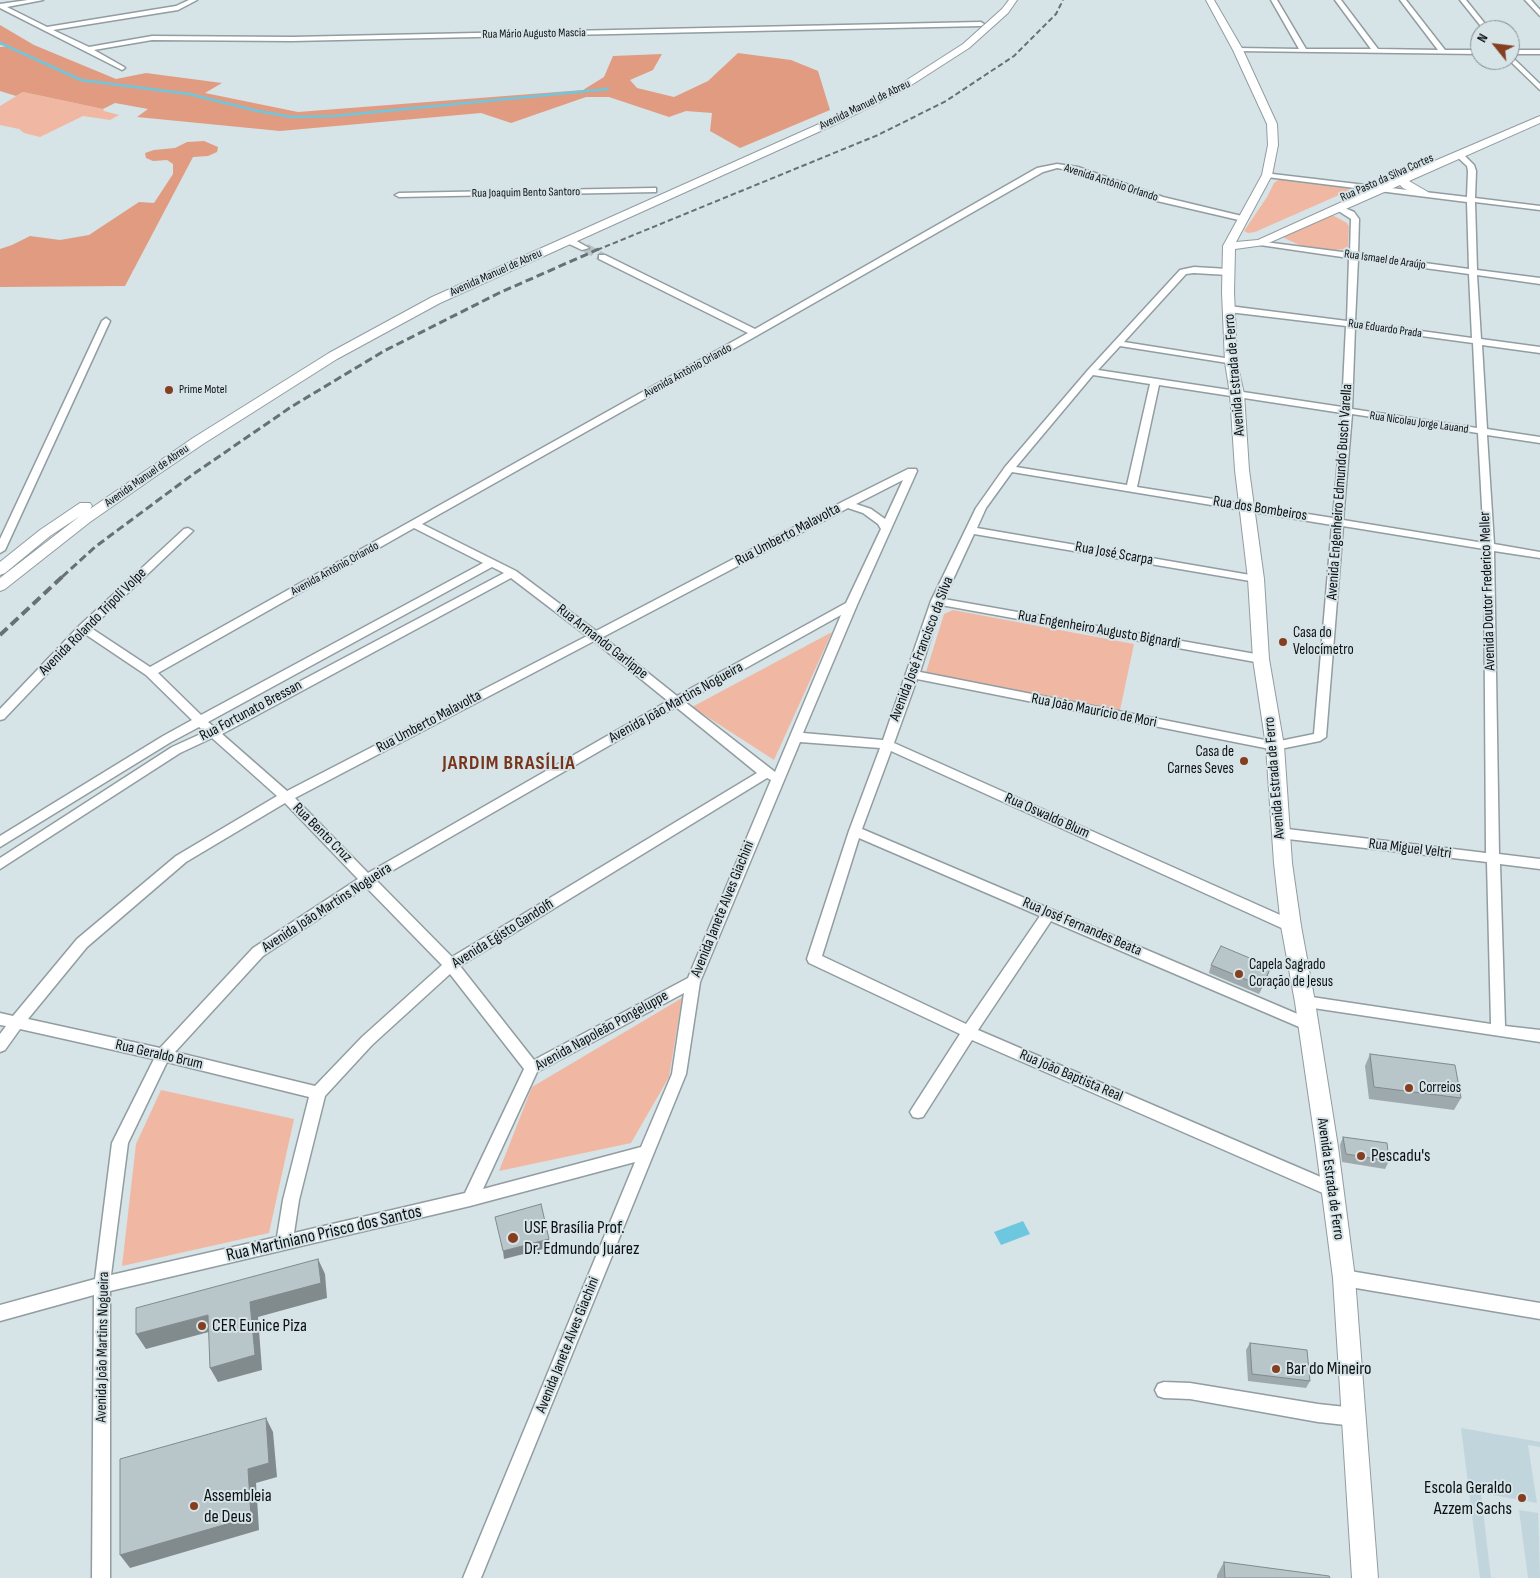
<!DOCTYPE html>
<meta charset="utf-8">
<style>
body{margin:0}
#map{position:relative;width:1540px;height:1578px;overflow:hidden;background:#d6e3e7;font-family:"Sofia Sans Condensed",sans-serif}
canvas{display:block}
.north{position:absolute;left:1470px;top:20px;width:50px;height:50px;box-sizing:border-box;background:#d6e3e7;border:1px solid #858f92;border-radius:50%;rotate:299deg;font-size:14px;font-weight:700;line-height:20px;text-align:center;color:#0c1012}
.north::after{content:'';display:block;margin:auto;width:18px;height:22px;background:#863e21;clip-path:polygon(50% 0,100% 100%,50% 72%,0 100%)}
</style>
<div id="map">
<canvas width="1540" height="1578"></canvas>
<div class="north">N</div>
</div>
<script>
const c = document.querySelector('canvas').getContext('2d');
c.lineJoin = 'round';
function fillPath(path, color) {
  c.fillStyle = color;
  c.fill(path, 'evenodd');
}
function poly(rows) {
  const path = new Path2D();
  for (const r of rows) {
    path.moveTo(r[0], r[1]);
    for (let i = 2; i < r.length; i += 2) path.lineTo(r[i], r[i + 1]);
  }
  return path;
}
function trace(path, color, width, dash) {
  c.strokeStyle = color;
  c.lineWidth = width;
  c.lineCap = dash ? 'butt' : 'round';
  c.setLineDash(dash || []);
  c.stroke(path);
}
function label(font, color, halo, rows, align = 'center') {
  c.font = font + ' "Sofia Sans Condensed",sans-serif';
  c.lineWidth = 4;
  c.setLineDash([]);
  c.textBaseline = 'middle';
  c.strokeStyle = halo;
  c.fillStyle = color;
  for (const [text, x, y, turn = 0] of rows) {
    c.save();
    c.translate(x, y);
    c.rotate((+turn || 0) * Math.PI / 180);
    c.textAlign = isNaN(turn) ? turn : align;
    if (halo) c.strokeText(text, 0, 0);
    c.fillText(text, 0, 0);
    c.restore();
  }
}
const built = poly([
 [1461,1428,1540,1442,1540,1447,1528,1445,1537,1503,1481,1493,1491,1578,1480,1578],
 [1519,1510,1538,1513,1540,1578,1528,1578]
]);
const green = poly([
 [23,92,103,109,104,111,119,115,110,120,83,116,40,137,24,133,19,129,0,125,0,106],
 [1278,180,1289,180,1349,188,1348,191,1255,232,1248,233,1244,231,1267,197,1274,183],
 [1328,216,1334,216,1347,223,1349,227,1348,246,1345,249,1334,250,1302,246,1284,238,1284,235],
 [953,610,1134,644,1119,715,927,675,926,672,944,614],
 [832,632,774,760,692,707],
 [682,998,669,1077,631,1143,499,1171,532,1087],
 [161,1090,294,1119,269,1233,122,1266,136,1144]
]);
const forest = poly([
 [0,25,34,45,116,79,146,73,222,83,205,93,298,112,583,90,604,77,613,56,662,54,653,70,630,80,637,88,674,97,708,81,738,53,791,60,818,71,830,110,740,148,710,131,712,113,686,111,669,117,609,97,586,97,511,123,481,113,280,131,137,117,148,109,115,103,103,109,23,92,16,96,0,91,0,47,9,46,0,45],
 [204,141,218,147,217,152,208,156,193,157,125,286,0,287,0,249,12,245,30,236,60,240,89,235,139,202,154,203,173,174,173,164,167,160,153,161,146,158,145,153,154,150,175,148,187,142]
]);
const water = poly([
 [1023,1221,1030,1234,1001,1245,994,1232]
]);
const stream = poly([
 [0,43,81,80,189,94,258,111,292,117,334,116,608,89]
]);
const streetTunnelFar1 = poly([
 [585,248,588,250]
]);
const streetTunnel = poly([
 [586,248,602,257]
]);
const street = poly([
 [28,0,43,0,7,7,47,27,176,6,189,0,197,0,178,10,53,30,89,47,152,36,292,37,981,22,984,24,981,26,292,41,152,40,94,50,124,67,125,68,122,70,0,8,0,4,28,0],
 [1271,0,1277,0,1306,49,1371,49,1335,0,1341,0,1378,49,1438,50,1400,0,1406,0,1445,50,1480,50,1480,54,1236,51,1236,49,1238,48,1299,49,1271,0],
 [1460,0,1466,0,1490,30,1484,30,1460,0],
 [1525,0,1531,0,1540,10,1540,16,1525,0],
 [1510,50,1540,50,1540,54,1510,54,1510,50],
 [1510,55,1540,84,1540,90,1509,60,1510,55],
 [1456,153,1462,153,1474,165,1476,171,1475,198,1540,206,1540,210,1475,202,1477,270,1540,278,1540,284,1477,275,1481,339,1540,347,1540,353,1482,345,1487,429,1540,437,1540,443,1487,435,1494,544,1540,552,1540,558,1494,551,1499,854,1540,859,1540,869,1500,864,1505,1026,1540,1030,1540,1042,1300,1006,1298,1002,1300,998,1305,996,1491,1024,1487,862,1279,838,1274,836,1273,833,1274,830,1279,828,1486,853,1484,549,1343,526,1326,737,1320,741,1275,750,917,679,894,743,1296,922,1298,926,1296,930,1291,931,1286,930,891,751,862,829,1314,1021,1316,1025,1314,1029,1309,1031,1304,1029,1051,921,978,1030,1337,1184,1339,1189,1337,1194,1331,1196,1325,1194,972,1040,923,1117,918,1118,913,1117,910,1112,913,1107,960,1034,809,963,807,959,849,831,880,748,800,742,700,982,686,1074,481,1578,463,1578,635,1162,470,1206,110,1291,110,1578,92,1578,94,1295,0,1321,0,1305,95,1279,112,1143,154,1059,20,1029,5,1050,0,1052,0,1034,6,1026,0,1025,0,1013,13,1016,77,939,176,856,277,796,212,738,180,753,0,869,0,858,172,747,205,732,199,727,171,742,0,847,0,836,163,736,192,720,146,675,85,634,4,719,0,720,0,709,80,625,184,529,188,528,193,531,91,628,150,667,748,333,599,259,599,255,605,255,755,329,1037,168,1057,164,1078,167,1163,197,1246,217,1246,221,1243,221,1157,201,1073,171,1057,168,1043,172,758,335,422,524,516,571,596,631,842,502,908,469,916,469,917,471,857,605,803,733,883,740,931,601,976,508,1005,467,1088,370,1180,270,1194,267,1228,269,1232,272,1228,275,1194,273,1186,274,1124,342,1231,359,1234,360,1234,364,1120,346,1098,370,1342,407,1346,326,1229,312,1225,309,1229,306,1347,321,1349,258,1260,245,1256,243,1257,241,1350,253,1351,219,1337,210,1337,206,1340,206,1354,212,1359,219,1358,254,1469,269,1467,202,1267,177,1264,177,1264,173,1467,197,1468,171,1467,166,1455,155,1456,153],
 [1358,259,1469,274,1472,338,1355,322,1358,259],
 [1355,327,1473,343,1477,428,1352,409,1355,327],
 [1093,375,1150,384,1127,485,1016,467,1093,375],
 [1159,385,1342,413,1333,518,1137,487,1159,385],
 [1352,414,1478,433,1484,543,1343,520,1352,414],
 [1012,472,1332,525,1314,734,1275,742,920,672,941,605,1261,663,1267,659,1261,655,944,599,974,534,1256,582,1261,579,1256,576,977,528,986,508,1012,472],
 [903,480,885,519,871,509,856,504,903,480],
 [848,508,863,513,878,524,881,529,846,603,677,696,603,637,848,508],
 [414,528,483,563,201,715,158,673,414,528],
 [492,567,504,573,214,727,208,722,492,567],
 [511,578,587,636,287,791,222,734,511,578],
 [841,615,775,772,685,702,841,615],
 [594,641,668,701,368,873,295,798,594,641],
 [676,707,757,773,452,957,376,880,676,707],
 [767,778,771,780,688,978,534,1060,460,966,767,778],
 [285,803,358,879,253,948,160,1048,28,1019,87,947,186,862,285,803],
 [859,838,1040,916,966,1024,822,956,859,838],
 [366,887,442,965,362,1037,315,1086,175,1052,263,956,366,887],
 [450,974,524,1069,465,1193,294,1233,299,1200,325,1096,372,1045,450,974],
 [684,993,672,1074,641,1147,483,1189,537,1072,684,993],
 [167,1062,309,1097,283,1200,277,1237,111,1275,128,1143,167,1062],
 [653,188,656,188,656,192,399,197,395,195,399,193,653,188],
 [567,239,573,239,589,248,582,250,567,243,567,239],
 [106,318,110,321,5,550,0,553,0,539,102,321,106,318],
 [1344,1270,1540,1303,1540,1319,1344,1286,1338,1283,1336,1278,1338,1273,1344,1270],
 [1164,1382,1190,1383,1318,1404,1355,1408,1361,1411,1364,1417,1361,1423,1355,1426,1318,1422,1190,1399,1164,1398,1158,1396,1155,1390,1158,1384,1164,1382]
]);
const secondary = poly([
 [1009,0,1017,0,1008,13,969,48,902,91,836,124,440,303,337,359,203,444,156,476,90,522,5,589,0,591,0,578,80,516,50,536,5,573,0,575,0,562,40,530,80,503,90,503,92,506,90,509,193,438,329,353,432,297,828,120,896,87,963,44,1002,9,1009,0],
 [1206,0,1214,0,1243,50,1277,124,1278,145,1272,175,1236,242,1258,240,1397,177,1540,116,1540,123,1409,181,1428,192,1429,194,1428,196,1420,196,1403,188,1400,185,1264,245,1235,249,1234,292,1237,362,1244,394,1249,470,1264,579,1269,659,1284,746,1292,863,1301,926,1315,1002,1338,1147,1355,1278,1378,1578,1352,1578,1333,1278,1316,1147,1295,1002,1281,926,1274,863,1266,746,1253,659,1248,579,1235,470,1230,394,1225,362,1222,292,1223,246,1262,175,1268,145,1267,124,1233,50,1206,0]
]);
const railFar2 = poly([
 [597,250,878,135,946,101,1014,56,1056,14,1063,0]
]);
const railFar1 = poly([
 [62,577,95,547,192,475,291,407,384,351,499,293,601,248]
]);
const rail = poly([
 [0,635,63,576]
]);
const wall = poly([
 [1211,965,1271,967,1259,994,1209,973],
 [1370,1054,1461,1098,1454,1110,1369,1099,1365,1066],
 [1343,1137,1389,1161,1385,1169,1342,1162,1340,1145],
 [1250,1343,1310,1381,1306,1388,1248,1381,1246,1350],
 [1224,1562,1330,1578,1217,1578,1217,1575]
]);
const shadedWall = poly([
 [1271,967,1268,975,1259,994,1262,986],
 [549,1239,551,1247,504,1259,503,1251],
 [318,1259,325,1274,327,1298,258,1317,262,1370,218,1382,210,1368,250,1302],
 [208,1315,216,1330,146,1349,136,1334],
 [266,1418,273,1432,277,1477,256,1483,259,1530,130,1568,120,1555,248,1469]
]);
const building = poly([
 [1221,946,1271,967,1262,986,1211,965,1221,946],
 [1370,1054,1455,1065,1461,1098,1374,1087,1370,1054],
 [1343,1137,1387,1143,1389,1161,1346,1154,1343,1137],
 [541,1204,549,1239,503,1251,495,1217,541,1204],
 [318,1259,321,1283,250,1302,255,1355,210,1368,208,1315,136,1334,136,1308,318,1259],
 [1250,1343,1307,1350,1310,1381,1252,1374,1250,1343],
 [266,1418,269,1463,248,1469,251,1517,120,1555,120,1459,266,1418],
 [1224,1562,1329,1576,1330,1578,1225,1578,1224,1562]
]);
const markers = [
 [169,390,5,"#863e21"],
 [1283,642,5,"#863e21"],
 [1244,761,5,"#863e21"],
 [1239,974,5,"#863e21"],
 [1409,1088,5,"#863e21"],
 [1361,1156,5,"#863e21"],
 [513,1238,6,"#863e21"],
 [202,1326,5,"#863e21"],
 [1276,1369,5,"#863e21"],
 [1522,1498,5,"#863e21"],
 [194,1506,5,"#863e21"]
];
const farStreetnames = [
 ["Rua Mário Augusto Mascia",534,34,-1],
 ["Avenida Manuel de Abreu",865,105,-26],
 ["Rua Pasto da Silva Cortes",1387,178,-24],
 ["Avenida Antônio Orlando",1111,183,18],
 ["Rua Joaquim Bento Santoro",526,193,-1],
 ["Rua Ismael de Araújo",1385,260,8],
 ["Avenida Manuel de Abreu",496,273,-24],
 ["Rua Eduardo Prada",1385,329,8],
 ["Avenida Antônio Orlando",688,371,-29],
 ["Rua Nicolau Jorge Lauand",1419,423,8],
 ["Avenida Manuel de Abreu",147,476,-35],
 ["Avenida Antônio Orlando",335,569,-29]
];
const farPoinames = [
 ["Prime Motel",179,390]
];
const streetNames = [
 ["Avenida Estrada de Ferro",1235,375,-95],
 ["Avenida Engenheiro Edmundo Busch Varella",1340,492,-86],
 ["Rua dos Bombeiros",1260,509,9],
 ["Rua Umberto Malavolta",788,535,-28],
 ["Rua José Scarpa",1114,554,10],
 ["Avenida Doutor Frederico Meller",1488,591,-92],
 ["Avenida Rolando Tripoli Volpe",93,622,-45],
 ["Rua Engenheiro Augusto Bignardi",1099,630,10],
 ["Rua Armando Garlippe",602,642,38],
 ["Avenida José Francisco da Silva",922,649,-69],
 ["Avenida João Martins Nogueira",676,703,-29],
 ["Rua Fortunato Bressan",251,711,-28],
 ["Rua João Maurício de Mori",1094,711,11],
 ["Rua Umberto Malavolta",429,722,-28],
 ["Avenida Estrada de Ferro",1275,778,-95],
 ["Rua Oswaldo Blum",1047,816,24],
 ["Rua Bento Cruz",322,833,45],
 ["Rua Miguel Veltri",1410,849,7],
 ["Avenida João Martins Nogueira",327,908,-33],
 ["Avenida Janete Alves Giachini",723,909,-68],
 ["Rua José Fernandes Beata",1082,927,23],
 ["Avenida Egisto Gandolfi",503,934,-32],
 ["Avenida Napoleão Pongeluppe",602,1031,-29],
 ["Rua Geraldo Brum",159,1055,13],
 ["Rua João Baptista Real",1071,1076,23],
 ["Avenida Estrada de Ferro",1330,1179,82],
 ["Avenida Janete Alves Giachini",568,1345,-68],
 ["Avenida João Martins Nogueira",103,1347,-89]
];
const poiNames = [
 ["Casa do",1293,633],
 ["Velocímetro",1293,650],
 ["Casa de",1234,752,"right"],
 ["Carnes Seves",1234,769,"right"],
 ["Capela Sagrado",1249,965],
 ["Coração de Jesus",1249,982],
 ["Correios",1419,1088]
];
const nearPoinames = [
 ["Pescadu's",1371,1156],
 ["USF Brasília Prof.",524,1228],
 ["Dr. Edmundo Juarez",524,1249],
 ["CER Eunice Piza",212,1326],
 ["Bar do Mineiro",1286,1369],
 ["Escola Geraldo",1512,1488,"right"],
 ["Azzem Sachs",1512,1509,"right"],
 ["Assembleia",204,1496],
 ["de Deus",204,1517]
];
const nearStreetnames = [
 ["Rua Martiniano Prisco dos Santos",324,1234,-13]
];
const districtNames = [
 ["JARDIM BRASÍLIA",509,764]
];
fillPath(built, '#c0d6dc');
fillPath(green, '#f0b8a3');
fillPath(forest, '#e19b80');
fillPath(water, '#6dc8df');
trace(stream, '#6dc8df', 2.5);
trace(streetTunnelFar1, '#b8c3c7', 7, [7, 4]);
trace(streetTunnel, '#b8c3c7', 9, [9, 5]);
trace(street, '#919da1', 3);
trace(secondary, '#919da1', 2);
fillPath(street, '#fff');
fillPath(secondary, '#fff');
trace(railFar2, '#677072', 2, [5.5, 3]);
trace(railFar1, '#677072', 3, [8, 4]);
trace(rail, '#677072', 4, [10, 5]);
fillPath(wall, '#9ea9ad');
fillPath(shadedWall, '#818a8d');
fillPath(building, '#b8c5c9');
trace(building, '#818a8d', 1);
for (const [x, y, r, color] of markers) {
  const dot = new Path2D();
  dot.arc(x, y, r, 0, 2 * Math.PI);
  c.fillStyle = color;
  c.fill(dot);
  trace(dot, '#d6e3e7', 2);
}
label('12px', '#0c1012', '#d6e3e7', farStreetnames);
label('12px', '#0c1012', '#d6e3e7', farPoinames, 'left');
label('15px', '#0c1012', '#d6e3e7', streetNames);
label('15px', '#0c1012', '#d6e3e7', poiNames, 'left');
label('18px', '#0c1012', '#d6e3e7', nearPoinames, 'left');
label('18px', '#0c1012', '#d6e3e7', nearStreetnames);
c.letterSpacing = '1px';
label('bold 20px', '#76351a', '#d6e3e7', districtNames);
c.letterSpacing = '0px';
</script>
